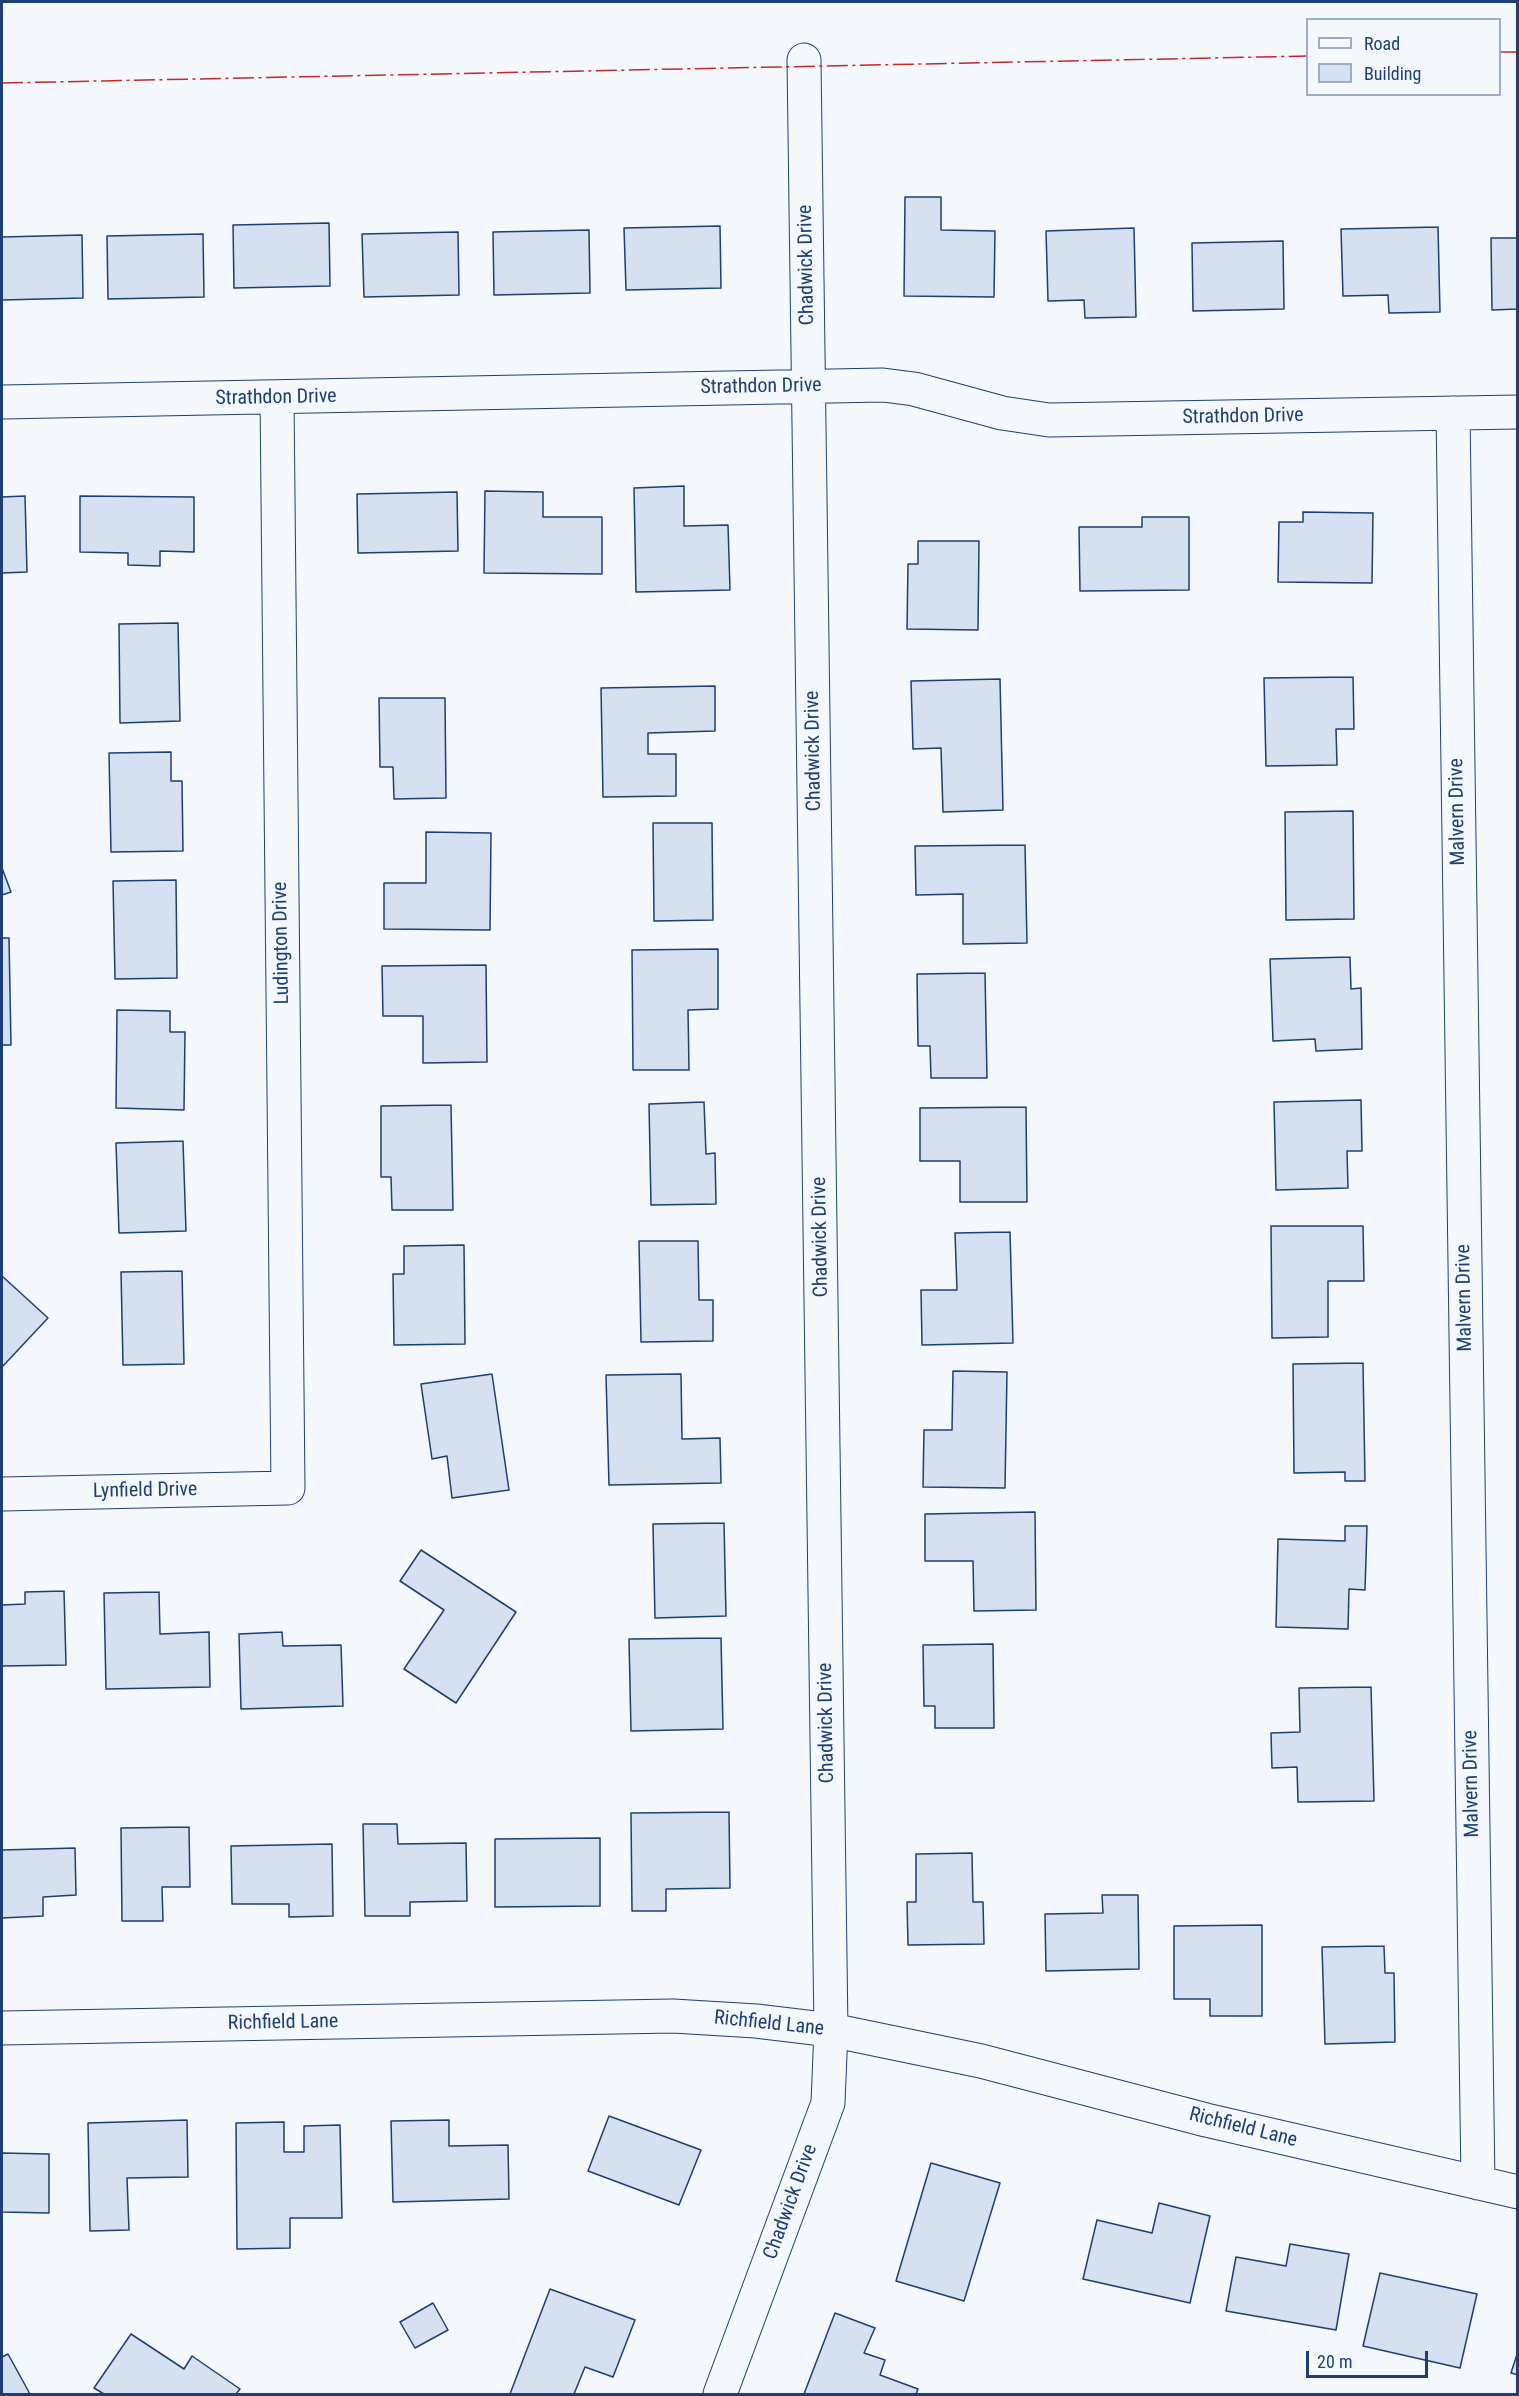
<!DOCTYPE html>
<style>
body{margin:0}
#map{position:relative;width:1519px;height:2396px;overflow:hidden;background:#f4f7fb;font-family:"Roboto Condensed",sans-serif}
canvas{display:block}
.frame{position:absolute;inset:0;border:3px solid #1d3f73;pointer-events:none}
.legend{position:absolute;left:1306px;top:18px;width:195px;height:78px;box-sizing:border-box;background:#f4f7fb;border:2px solid #9eadc5;margin:0;padding:8px 10px;list-style:none;font-size:18px;color:#1d3f73}
.legend li{display:flex;align-items:center;gap:12px;height:30px}
.legend b{width:30px;border:2px solid #9eadc5}
.scale{position:absolute;left:1306px;top:2351px;width:122px;height:27px;box-sizing:border-box;border:3px solid #1d3f73;border-top:0;padding-left:8px;font-size:18px;line-height:21px;white-space:nowrap;color:#1d3f73;-webkit-text-stroke:4px #f4f7fb;paint-order:stroke}
</style>
<div id="map">
<canvas width="1519" height="2396"></canvas>
<div class="frame"></div>
<ul class="legend">
<li><b style="height:8px;background:#f4f7fb"></b>Road</li>
<li><b style="height:16px;background:#d5e0f0"></b>Building</li>
</ul>
<div class="scale">20 m</div>
</div>
<script>
const c = document.querySelector('canvas').getContext('2d');
c.lineJoin = 'round';
function fillPath(path, color) {
  c.fillStyle = color;
  c.fill(path, 'evenodd');
}
function poly(rows) {
  const path = new Path2D();
  for (const r of rows) {
    path.moveTo(r[0], r[1]);
    for (let i = 2; i < r.length; i += 2) path.lineTo(r[i], r[i + 1]);
  }
  return path;
}
function trace(path, color, width, dash) {
  c.strokeStyle = color;
  c.lineWidth = width;
  c.lineCap = dash ? 'butt' : 'round';
  c.setLineDash(dash || []);
  c.stroke(path);
}
function label(font, color, halo, rows, align = 'center') {
  c.font = font + ' "Roboto Condensed",sans-serif';
  c.lineWidth = 4.5;
  c.setLineDash([]);
  c.textBaseline = 'middle';
  c.strokeStyle = halo;
  c.fillStyle = color;
  for (const [text, x, y, turn = 0] of rows) {
    c.save();
    c.translate(x, y);
    c.rotate((+turn || 0) * Math.PI / 180);
    c.textAlign = isNaN(turn) ? turn : align;
    if (halo) c.strokeText(text, 0, 0);
    c.fillText(text, 0, 0);
    c.restore();
  }
}
const building = poly([
 [905,197,941,197,941,230,995,231,994,297,904,296,905,197],
 [329,223,330,286,234,288,233,225,329,223],
 [720,226,721,288,626,290,624,228,720,226],
 [1438,227,1440,312,1389,313,1388,295,1343,296,1341,229,1438,227],
 [1134,228,1136,317,1085,318,1084,300,1048,301,1046,231,1134,228],
 [589,230,590,293,494,295,493,232,589,230],
 [458,232,459,295,364,297,362,234,458,232],
 [203,234,204,297,108,299,107,236,203,234],
 [82,235,83,298,2,300,2,237,82,235],
 [1491,238,1518,238,1518,309,1492,310,1491,238],
 [1283,241,1284,309,1193,311,1192,243,1283,241],
 [684,486,684,526,728,525,730,590,636,592,634,488,684,486],
 [485,491,543,492,543,517,602,517,602,574,484,573,485,491],
 [457,492,458,551,358,553,357,494,457,492],
 [25,496,27,572,2,573,2,497,25,496],
 [80,496,194,497,194,552,160,551,160,566,128,565,128,553,80,552,80,496],
 [1303,512,1373,513,1372,583,1278,582,1279,522,1303,522,1303,512],
 [1142,517,1189,517,1189,590,1080,591,1079,527,1142,527,1142,517],
 [918,541,979,541,978,630,907,629,908,564,918,564,918,541],
 [178,623,180,721,120,723,119,624,178,623],
 [1353,677,1354,729,1336,729,1337,765,1266,766,1264,678,1353,677],
 [1000,679,1003,810,943,812,941,748,913,749,911,681,1000,679],
 [715,686,715,731,648,733,648,754,676,754,676,796,603,797,601,688,715,686],
 [379,698,445,698,446,798,394,799,393,767,380,767,379,698],
 [171,752,171,781,182,781,183,851,111,852,109,753,171,752],
 [1353,811,1354,919,1286,920,1285,812,1353,811],
 [653,823,712,823,713,920,654,921,653,823],
 [426,832,491,833,490,930,384,929,384,883,426,883,426,832],
 [1025,845,1027,943,963,944,963,894,916,895,915,846,1025,845],
 [2,868,11,892,2,895,2,868],
 [176,880,177,978,115,979,113,881,176,880],
 [2,938,9,938,11,1045,2,1045,2,938],
 [718,949,718,1009,688,1010,689,1070,633,1070,632,950,718,949],
 [1350,957,1351,989,1361,988,1362,1049,1316,1051,1315,1039,1273,1041,1270,959,1350,957],
 [486,965,487,1062,423,1063,423,1016,383,1016,382,966,486,965],
 [985,973,987,1078,931,1078,930,1046,918,1046,917,974,985,973],
 [117,1010,170,1011,170,1032,185,1032,184,1110,116,1108,117,1010],
 [1361,1100,1362,1151,1347,1151,1348,1188,1276,1190,1274,1102,1361,1100],
 [704,1102,706,1154,715,1153,716,1204,651,1205,649,1104,704,1102],
 [451,1105,453,1210,392,1210,391,1177,381,1177,381,1106,451,1105],
 [1026,1107,1027,1202,960,1202,960,1161,920,1161,920,1108,1026,1107],
 [183,1141,186,1231,119,1233,116,1143,183,1141],
 [1271,1226,1363,1226,1364,1281,1328,1281,1328,1337,1272,1338,1271,1226],
 [1010,1232,1013,1343,922,1345,921,1290,957,1290,955,1233,1010,1232],
 [639,1241,698,1241,699,1300,713,1300,713,1341,641,1342,639,1241],
 [464,1245,465,1344,394,1345,393,1274,404,1274,404,1246,464,1245],
 [182,1271,184,1364,123,1365,121,1272,182,1271],
 [2,1276,48,1318,2,1367,2,1276],
 [1363,1363,1365,1481,1345,1481,1345,1472,1294,1473,1293,1364,1363,1363],
 [953,1371,1007,1372,1005,1488,923,1487,924,1430,952,1430,953,1371],
 [492,1374,509,1490,452,1498,447,1456,432,1459,421,1384,492,1374],
 [681,1374,682,1439,720,1438,721,1483,609,1485,606,1375,681,1374],
 [1035,1512,1036,1610,974,1611,973,1561,925,1561,925,1514,1035,1512],
 [724,1523,726,1616,655,1618,653,1524,724,1523],
 [1345,1526,1367,1526,1365,1590,1349,1589,1348,1629,1276,1627,1278,1539,1345,1541,1345,1526],
 [421,1550,516,1612,456,1703,404,1669,444,1610,400,1581,421,1550],
 [64,1591,66,1665,2,1666,2,1605,25,1604,25,1592,64,1591],
 [159,1592,160,1634,209,1632,210,1687,106,1689,104,1593,159,1592],
 [282,1632,283,1646,341,1645,343,1706,241,1709,239,1634,282,1632],
 [721,1638,723,1729,631,1731,629,1639,721,1638],
 [993,1644,994,1728,935,1728,935,1706,924,1706,923,1645,993,1644],
 [1371,1687,1374,1801,1298,1802,1297,1767,1272,1768,1271,1733,1300,1732,1299,1688,1371,1687],
 [729,1812,730,1888,666,1889,666,1911,632,1911,631,1813,729,1812],
 [363,1824,397,1824,398,1844,466,1843,467,1901,410,1902,410,1916,365,1916,363,1824],
 [189,1827,190,1887,162,1887,163,1921,122,1921,121,1828,189,1827],
 [600,1838,600,1906,495,1907,495,1839,600,1838],
 [332,1844,333,1916,289,1917,289,1904,232,1904,231,1846,332,1844],
 [75,1848,76,1895,43,1897,43,1916,2,1918,2,1850,75,1848],
 [972,1853,973,1902,983,1902,984,1944,908,1945,907,1902,916,1902,916,1854,972,1853],
 [1102,1895,1138,1895,1139,1969,1046,1971,1045,1914,1103,1913,1102,1895],
 [1262,1925,1262,2016,1210,2016,1210,1999,1174,1999,1174,1926,1262,1925],
 [1384,1946,1385,1973,1394,1973,1395,2042,1325,2044,1322,1947,1384,1946],
 [609,2116,701,2150,679,2205,588,2171,609,2116],
 [187,2120,188,2177,127,2178,129,2230,90,2231,88,2123,187,2120],
 [449,2120,449,2146,508,2145,509,2199,393,2202,391,2121,449,2120],
 [284,2122,284,2152,304,2152,304,2126,340,2125,342,2218,290,2218,290,2248,237,2249,236,2123,284,2122],
 [2,2153,49,2154,49,2213,2,2212,2,2153],
 [931,2163,1000,2183,964,2301,896,2281,931,2163],
 [1159,2203,1210,2216,1190,2303,1083,2279,1097,2220,1152,2233,1159,2203],
 [1290,2244,1349,2254,1336,2330,1226,2311,1236,2257,1286,2266,1290,2244],
 [1380,2273,1477,2294,1460,2368,1363,2346,1380,2273],
 [550,2289,635,2320,613,2377,585,2367,574,2394,510,2394,550,2289],
 [433,2303,448,2330,415,2348,400,2322,433,2303],
 [835,2313,875,2328,864,2353,885,2360,880,2375,918,2389,916,2394,804,2394,835,2313],
 [131,2334,184,2369,192,2356,240,2389,236,2394,104,2394,94,2388,131,2334],
 [1518,2351,1518,2375,1511,2373,1518,2351],
 [8,2354,30,2394,2,2394,2,2357,8,2354]
]);
const minor = poly([
 [2,402,883,385,914,389,1002,413,1049,420,1518,412],
 [1453,413,1478,2183],
 [2,1494,288,1488,277,398],
 [2,2028,673,2016,756,2021,831,2030,981,2061,1206,2120,1518,2192],
 [720,2394,828,2103,831,2030,804,60]
]);
const power = poly([
 [1500,52,1518,52],
 [2,83,1308,56]
]);
const streetNames = [
 ["Chadwick Drive",807,265,-91],
 ["Strathdon Drive",761,387,-1],
 ["Strathdon Drive",276,398,-1],
 ["Strathdon Drive",1243,417,-1],
 ["Chadwick Drive",814,751,-91],
 ["Malvern Drive",1458,812,-91],
 ["Ludington Drive",282,943,-91],
 ["Chadwick Drive",821,1237,-91],
 ["Malvern Drive",1465,1298,-91],
 ["Lynfield Drive",145,1491,-1],
 ["Chadwick Drive",827,1723,-91],
 ["Malvern Drive",1472,1784,-91],
 ["Richfield Lane",283,2023,-1],
 ["Richfield Lane",769,2024,6],
 ["Richfield Lane",1243,2128,14],
 ["Chadwick Drive",791,2202,-70]
];
fillPath(building, '#d5e0f0');
trace(building, '#1d3f73', 1.5);
trace(minor, '#1d3f73', 35);
trace(minor, '#f4f7fb', 33);
trace(power, '#c62828', 1.5, [21, 4.5, 3, 4.5]);
label('20px', '#1d3f73', '#f4f7fb', streetNames);
</script>
